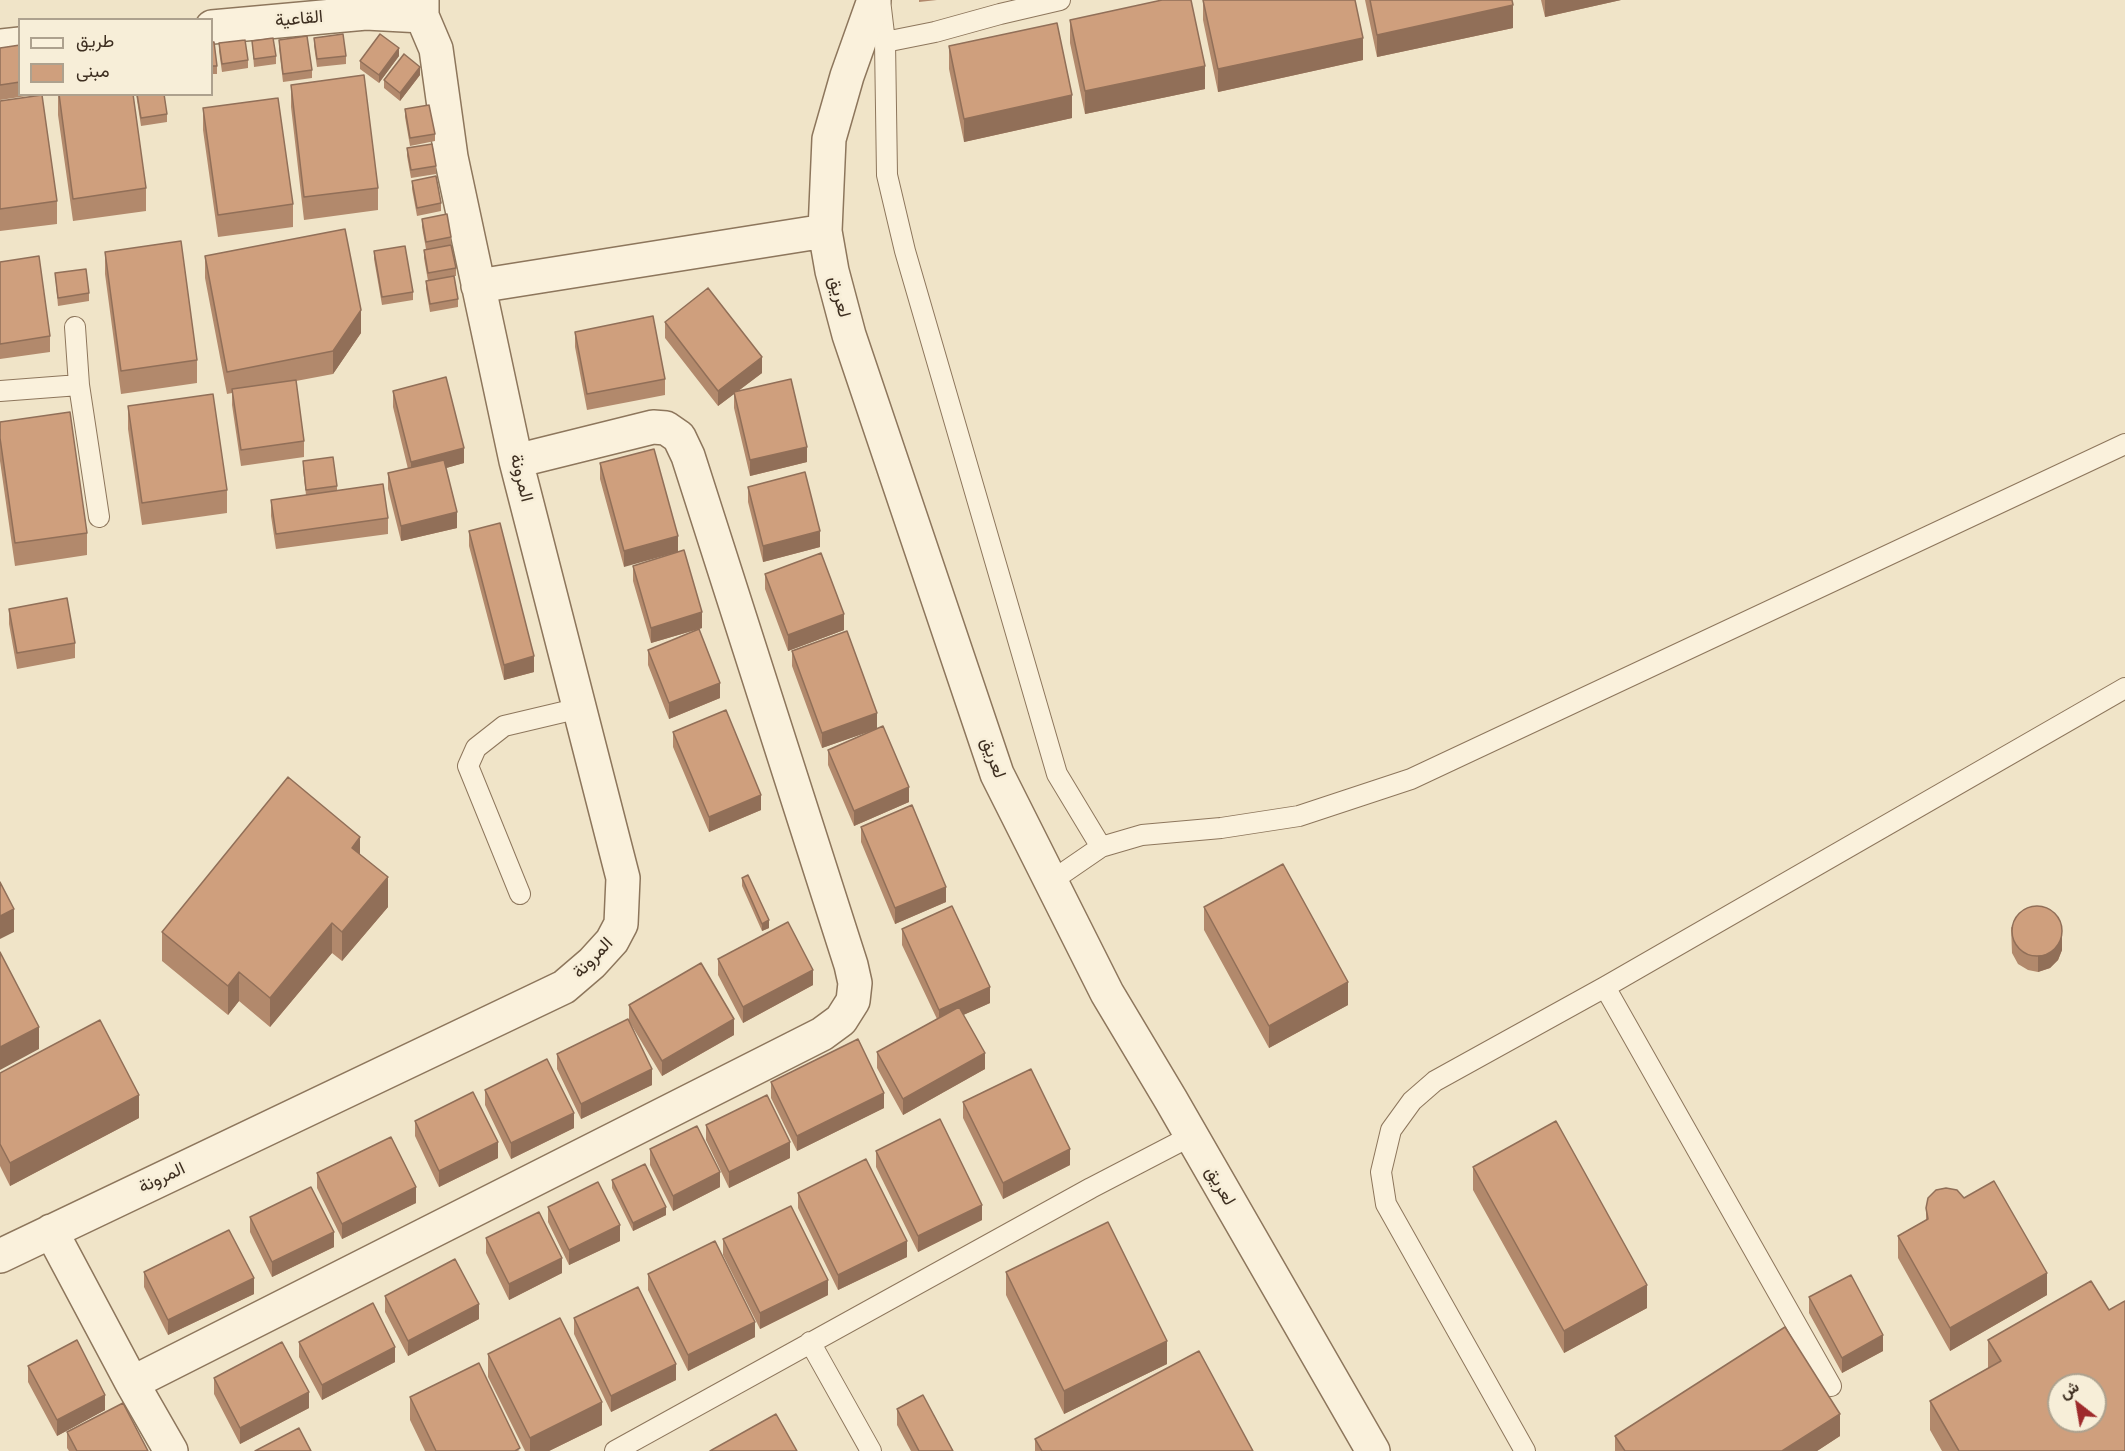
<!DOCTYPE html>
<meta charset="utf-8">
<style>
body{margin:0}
#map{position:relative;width:2125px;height:1451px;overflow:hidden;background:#f0e4c8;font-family:"Libre Baskerville",Vazirmatn,serif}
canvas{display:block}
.legend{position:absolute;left:18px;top:18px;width:195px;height:78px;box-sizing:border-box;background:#f7eed8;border:2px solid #ada18e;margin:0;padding:8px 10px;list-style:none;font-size:18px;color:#3d2e20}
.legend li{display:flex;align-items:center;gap:12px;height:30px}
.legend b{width:30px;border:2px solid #ada18e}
.north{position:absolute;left:2047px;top:1373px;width:60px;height:60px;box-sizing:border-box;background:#f7eed8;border:2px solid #ada18e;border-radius:50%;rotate:329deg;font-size:16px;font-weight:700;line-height:24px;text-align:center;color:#3d2e20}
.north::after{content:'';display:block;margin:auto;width:21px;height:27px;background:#9e2a2b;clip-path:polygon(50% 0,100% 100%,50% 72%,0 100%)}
</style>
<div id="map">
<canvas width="2125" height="1451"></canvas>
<ul class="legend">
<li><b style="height:8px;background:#faf1dc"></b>طريق</li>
<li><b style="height:16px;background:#cf9f7d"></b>مبنى</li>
</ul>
<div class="north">ش</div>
</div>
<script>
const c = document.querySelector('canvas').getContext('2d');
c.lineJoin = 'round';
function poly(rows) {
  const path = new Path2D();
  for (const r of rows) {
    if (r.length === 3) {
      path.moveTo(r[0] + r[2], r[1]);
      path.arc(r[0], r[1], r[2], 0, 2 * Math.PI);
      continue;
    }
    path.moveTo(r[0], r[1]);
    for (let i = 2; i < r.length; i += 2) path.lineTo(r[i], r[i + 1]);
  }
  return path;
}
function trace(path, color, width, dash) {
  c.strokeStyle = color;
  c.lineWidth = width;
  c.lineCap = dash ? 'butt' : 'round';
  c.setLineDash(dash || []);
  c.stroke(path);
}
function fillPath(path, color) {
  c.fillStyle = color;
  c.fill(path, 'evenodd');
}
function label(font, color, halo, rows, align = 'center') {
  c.font = font + ' "Libre Baskerville",Vazirmatn,serif';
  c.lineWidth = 5;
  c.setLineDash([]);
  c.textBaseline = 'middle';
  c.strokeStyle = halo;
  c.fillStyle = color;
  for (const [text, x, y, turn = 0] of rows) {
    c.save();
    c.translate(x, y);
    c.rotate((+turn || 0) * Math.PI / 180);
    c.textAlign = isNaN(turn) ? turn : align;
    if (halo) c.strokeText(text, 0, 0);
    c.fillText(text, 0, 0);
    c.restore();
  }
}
const lane = poly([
 [880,0,885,42,887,175,905,251,1057,774,1101,847],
 [885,42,935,32,1000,14,1060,0],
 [75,327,79,385],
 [0,391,79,385,99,517],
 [1050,882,1101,847,1142,835,1221,828,1299,816,1411,779,2125,444],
 [520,894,468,766,476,748,504,726,580,708],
 [1605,987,1831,1386],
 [810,1342,871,1451],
 [615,1451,1091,1188,1191,1136],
 [1525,1451,1386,1204,1381,1172,1391,1130,1412,1101,1435,1081,1605,987,2125,688]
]);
const street = poly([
 [874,0,847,76,829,139,825,231,832,271,849,335,997,774,1107,993,1171,1100,1373,1451],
 [212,27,366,13,422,16],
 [0,46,20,44],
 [478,286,825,231],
 [51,1231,132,1383,822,1034,841,1020,853,1001,855,983,851,965,688,456,679,437,666,428,653,427,516,461],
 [0,1256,564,987,592,963,612,941,621,924,623,878,516,461,451,157,436,49,422,16,422,0],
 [132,1383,171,1451]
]);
const wall = poly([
 [919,0,937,0,919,2],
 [1203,0,1355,0,1363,60,1218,92,1203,20],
 [1365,0,1512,0,1513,28,1377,57],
 [1541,0,1621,0,1545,17],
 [1070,20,1205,89,1085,114,1070,43],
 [314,38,346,56,346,64,317,67,314,46],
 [279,40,312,70,312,78,283,82,279,48],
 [252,41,276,56,276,64,254,67],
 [212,42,217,66,217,74,212,74],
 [219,43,248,60,248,68,222,72,219,51],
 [20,45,20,94,40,94,0,100,0,48],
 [949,46,1072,118,964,142,949,69],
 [399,56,379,83,360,69,360,61],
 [420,75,400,101,384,88,384,80],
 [291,85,378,188,378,210,304,220,291,107],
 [58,94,146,188,146,211,73,221,58,115],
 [136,94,164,94,167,114,167,122,141,126],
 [0,101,57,201,57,224,0,231],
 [203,108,293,204,293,227,218,237,203,130],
 [405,109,435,134,435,141,410,146,405,117],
 [407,148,436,166,436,174,411,178,407,156],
 [412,181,441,203,441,211,417,216,412,189],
 [422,219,451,237,451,245,456,268,456,276,454,276,458,299,458,307,430,312,426,289,426,281,428,281,424,258,424,250,426,249,422,227],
 [374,251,413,292,413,300,382,305,374,259],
 [105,252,197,360,197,383,121,394,105,274],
 [205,256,361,333,333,374,296,381,304,441,304,457,241,466,232,405,232,393,227,394,205,278],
 [0,262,50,336,50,352,0,359],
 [55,273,89,293,89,301,58,306],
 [665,322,762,373,737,392,807,462,750,476,734,408,734,394,718,406,665,338],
 [575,332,665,379,665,395,587,410,575,347],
 [393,391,464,463,446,468,457,528,401,541,388,489,388,473,408,469,393,407],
 [128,406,227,490,227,513,142,525,128,429],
 [0,422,87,533,87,555,15,566,0,461],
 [654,449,624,567,600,479,600,463],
 [303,461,337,486,337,491,388,518,388,534,276,549,271,516,271,500,306,495,303,469],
 [748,487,820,547,763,562,748,502],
 [469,531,534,672,504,680,469,546],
 [633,566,702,628,651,643,633,581],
 [765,574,844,630,788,651,765,589],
 [9,609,75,643,75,658,17,669,9,624],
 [648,650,720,698,669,719,648,665],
 [792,651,877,728,909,802,854,826,828,765,828,750,873,730,822,748,792,666],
 [673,732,761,810,709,832,673,747],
 [861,827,946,902,895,924,861,842],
 [360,855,388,907,342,961,332,953,270,1027,239,1001,228,1015,162,961,162,932],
 [742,878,769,928,762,931,742,886],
 [1204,907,1348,1005,1269,1048,1204,930],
 [2011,927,2062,950,2058,960,2050,968,2038,972,2028,970,2018,964,2012,953],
 [902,929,990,1003,963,1015,985,1069,903,1115,877,1068,877,1052,937,1019,902,945],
 [718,959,813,985,743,1023,718,975],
 [629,1005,734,1035,662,1076,629,1021],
 [557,1054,652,1085,581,1119,557,1069],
 [0,1073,139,1118,10,1186,0,1166],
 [771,1082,884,1108,797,1151,771,1098],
 [485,1090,574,1128,511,1159,485,1105],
 [963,1102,1070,1165,1003,1199,963,1118],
 [415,1121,498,1158,439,1187,415,1136],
 [706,1125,790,1158,729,1188,706,1140],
 [650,1149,720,1187,673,1211,650,1165],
 [876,1151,982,1220,918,1252,876,1167],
 [1473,1167,1647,1308,1564,1353,1473,1190],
 [317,1173,416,1203,342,1239,317,1188],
 [612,1180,666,1215,633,1231,612,1188],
 [798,1193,907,1257,838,1290,798,1208],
 [1964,1198,2047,1295,1950,1351,1898,1258,1898,1236,1926,1220,1926,1208],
 [548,1207,620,1241,569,1265,548,1222],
 [250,1217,334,1247,272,1277,250,1232],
 [486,1238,562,1273,509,1300,486,1253],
 [723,1239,828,1295,760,1329,723,1255],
 [144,1272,254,1294,168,1335,144,1287],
 [1006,1272,1167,1364,1064,1414,1006,1295],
 [648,1274,755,1337,688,1371,648,1290],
 [385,1296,479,1319,408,1356,385,1312],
 [1809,1297,1883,1351,1842,1373,1809,1313],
 [2109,1310,2125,1451,1942,1451,1930,1430,1930,1401,1988,1368,1988,1340],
 [574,1318,676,1380,611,1412,574,1334],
 [299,1342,395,1362,322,1400,299,1357],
 [488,1354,602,1425,549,1451,525,1451,488,1377],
 [28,1366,105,1410,57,1436,28,1382],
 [214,1378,309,1408,240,1444,214,1394],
 [410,1397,520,1451,425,1451,410,1420],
 [897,1409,953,1451,911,1451,897,1425],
 [67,1432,148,1451,69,1451,67,1448],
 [1615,1436,1840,1436,1817,1451,1615,1451],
 [1035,1439,1253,1451,1035,1451]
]);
const shadedWall = poly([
 [1545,0,1621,0,1545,17],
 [1513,5,1513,28,1377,57,1377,35],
 [1363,38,1363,60,1218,92,1218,69],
 [399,48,399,56,379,83,379,75],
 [1205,66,1205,89,1085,114,1085,91],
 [420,67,420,75,400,101,400,93],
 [1072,95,1072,118,964,142,964,119],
 [361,310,361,333,333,374,333,351],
 [762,357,762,373,718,406,718,391],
 [807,447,807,462,750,476,750,460],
 [464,448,464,463,411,478,411,462],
 [457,512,457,528,401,541,401,526],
 [820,531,820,547,763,562,763,546],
 [678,536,678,552,624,567,624,551],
 [702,612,702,628,651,643,651,628],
 [844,614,844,630,788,651,788,635],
 [534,656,534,672,504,680,504,665],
 [720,683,720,698,669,719,669,703],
 [877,713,877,729,822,748,822,733],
 [909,787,909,802,854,826,854,811],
 [761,795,761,810,709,832,709,817],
 [360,837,360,866,352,848],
 [388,877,388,907,342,961,342,932],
 [946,887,946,902,895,924,895,908],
 [14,909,14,932,0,939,0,916],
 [769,920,769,928,762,931,762,924],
 [332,923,332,953,270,1027,270,998],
 [2062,935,2062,950,2058,960,2050,968,2038,972,2038,956],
 [813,970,813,985,743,1023,743,1007],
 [239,972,239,1001,228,1015,228,986],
 [1348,982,1348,1005,1269,1048,1269,1026],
 [990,987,990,1003,939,1026,939,1010],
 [734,1019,734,1035,662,1076,662,1061],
 [39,1027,39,1049,0,1070,0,1047],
 [985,1053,985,1069,903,1115,903,1099],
 [652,1069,652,1085,581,1119,581,1104],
 [884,1093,884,1108,797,1151,797,1136],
 [139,1095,139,1118,10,1186,10,1163],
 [574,1113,574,1128,511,1159,511,1143],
 [498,1142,498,1158,439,1187,439,1171],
 [790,1142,790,1158,729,1188,729,1172],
 [1070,1149,1070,1165,1003,1199,1003,1183],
 [720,1172,720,1187,673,1211,673,1196],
 [416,1187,416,1203,342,1239,342,1224],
 [982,1205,982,1220,918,1252,918,1236],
 [666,1207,666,1215,633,1231,633,1223],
 [620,1225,620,1241,569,1265,569,1250],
 [334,1232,334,1247,272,1277,272,1262],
 [907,1241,907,1257,838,1290,838,1275],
 [562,1258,562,1273,509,1300,509,1284],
 [2047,1273,2047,1295,1950,1351,1950,1328],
 [254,1278,254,1294,168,1335,168,1320],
 [828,1280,828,1295,760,1329,760,1313],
 [1647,1285,1647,1308,1564,1353,1564,1331],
 [479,1304,479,1319,408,1356,408,1341],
 [755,1322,755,1337,688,1371,688,1355],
 [1883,1335,1883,1351,1842,1373,1842,1358],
 [1167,1341,1167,1364,1064,1414,1064,1391],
 [395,1347,395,1362,322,1400,322,1385],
 [676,1364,676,1380,611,1412,611,1396],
 [309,1392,309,1408,240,1444,240,1428],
 [105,1395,105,1410,57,1436,57,1420],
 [602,1402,602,1425,549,1451,530,1451,530,1438],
 [1840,1414,1840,1436,1817,1451,1782,1451]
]);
const building = poly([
 [1162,0,1191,0,1205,66,1085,91,1070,20,1162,0],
 [1203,0,1355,0,1363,38,1218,69,1203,0],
 [1370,0,1512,0,1513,5,1377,35,1370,0],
 [1057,23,1072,95,964,119,949,46,1057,23],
 [343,34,346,56,317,59,314,38,343,34],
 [380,34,399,48,379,75,360,61,380,34],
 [307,36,312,70,283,74,279,40,307,36],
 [273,38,276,56,254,59,252,41,273,38],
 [245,40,248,60,222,64,219,43,245,40],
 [212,42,214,42,217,66,212,66,212,42],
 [20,45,20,82,0,85,0,48,20,45],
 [404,54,420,67,400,93,384,80,404,54],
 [364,75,378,188,304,197,291,85,364,75],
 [59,94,133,94,146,188,73,199,59,94],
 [137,94,164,94,167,114,141,118,137,94],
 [42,95,57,201,0,209,0,101,42,95],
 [278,98,293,204,218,215,203,108,278,98],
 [429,105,435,134,410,138,405,109,429,105],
 [432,144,436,166,411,170,407,148,432,144],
 [436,176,441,203,417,208,412,181,436,176],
 [447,214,451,237,426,242,422,219,447,214],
 [345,229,361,310,333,351,227,372,205,256,345,229],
 [181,241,197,360,121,371,105,252,181,241],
 [451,245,456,268,428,273,424,250,451,245],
 [405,246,413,292,382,297,374,251,405,246],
 [39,256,50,336,0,344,0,262,39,256],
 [86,269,89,293,58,298,55,273,86,269],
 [454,276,458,299,430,304,426,281,454,276],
 [708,288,762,357,718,391,665,322,708,288],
 [653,316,665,379,587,394,575,332,653,316],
 [446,377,464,448,411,462,393,391,446,377],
 [791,379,807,447,750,460,734,392,791,379],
 [296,380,304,441,241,450,232,389,296,380],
 [213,394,227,490,142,503,128,406,213,394],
 [70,412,87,533,15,543,0,438,0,422,70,412],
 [654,449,678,536,624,551,600,463,654,449],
 [333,457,337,486,306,490,303,461,333,457],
 [444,460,457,512,401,526,388,473,444,460],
 [805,472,820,531,763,546,748,487,805,472],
 [383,484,388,518,276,534,271,500,383,484],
 [500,523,534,656,504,665,469,531,500,523],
 [684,550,702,612,651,628,633,566,684,550],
 [821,553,844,614,788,635,765,574,821,553],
 [67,598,75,643,17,653,9,609,67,598],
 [699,629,720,683,669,703,648,650,699,629],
 [847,631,877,713,822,733,792,651,847,631],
 [726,710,761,795,709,817,673,732,726,710],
 [883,726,909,787,854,811,828,750,883,726],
 [288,777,360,837,352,848,388,877,342,932,332,923,270,998,239,972,228,986,162,932,288,777],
 [912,805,946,887,895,908,861,827,912,805],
 [1283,864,1348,982,1269,1026,1204,907,1283,864],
 [748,875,769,920,762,924,742,878,748,875],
 [0,882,14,909,0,916,0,882],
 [2037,931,25],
 [952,906,990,987,939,1010,902,929,952,906],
 [788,922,813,970,743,1007,718,959,788,922],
 [0,952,39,1027,0,1047,0,952],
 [701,963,734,1019,662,1061,629,1005,701,963],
 [959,1007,985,1053,903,1099,877,1052,959,1007],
 [628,1019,652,1069,581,1104,557,1054,628,1019],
 [100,1020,139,1095,10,1163,0,1144,0,1073,100,1020],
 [858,1039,884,1093,797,1136,771,1082,858,1039],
 [547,1059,574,1113,511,1143,485,1090,547,1059],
 [1031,1069,1070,1149,1003,1183,963,1102,1031,1069],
 [473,1092,498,1142,439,1171,415,1121,473,1092],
 [767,1095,790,1142,729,1172,706,1125,767,1095],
 [940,1119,982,1205,918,1236,876,1151,940,1119],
 [1556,1121,1647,1285,1564,1331,1473,1167,1556,1121],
 [697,1126,720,1172,673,1196,650,1149,697,1126],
 [391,1137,416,1187,342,1224,317,1173,391,1137],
 [866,1159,907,1241,838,1275,798,1193,866,1159],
 [645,1164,666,1207,633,1223,612,1180,645,1164],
 [1994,1181,2047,1273,1950,1328,1898,1236,1928,1219,1926,1208,1928,1198,1936,1190,1946,1188,1957,1190,1964,1198,1994,1181],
 [598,1182,620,1225,569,1250,548,1207,598,1182],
 [311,1187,334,1232,272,1262,250,1217,311,1187],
 [791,1206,828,1280,760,1313,723,1239,791,1206],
 [539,1212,562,1258,509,1284,486,1238,539,1212],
 [1108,1222,1167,1341,1064,1391,1006,1272,1108,1222],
 [229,1230,254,1278,168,1320,144,1272,229,1230],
 [715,1241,755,1322,688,1355,648,1274,715,1241],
 [455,1259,479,1304,408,1341,385,1296,455,1259],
 [1851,1275,1883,1335,1842,1358,1809,1297,1851,1275],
 [2091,1281,2109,1310,2125,1301,2125,1451,1959,1451,1930,1401,2001,1361,1988,1340,2091,1281],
 [2059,1385,2095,1385,2095,1421,2059,1421,2059,1385],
 [638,1287,676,1364,611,1396,574,1318,638,1287],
 [373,1303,395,1347,322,1385,299,1342,373,1303],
 [560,1318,602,1402,530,1438,488,1354,560,1318],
 [1785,1327,1840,1414,1782,1451,1625,1451,1615,1436,1785,1327],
 [77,1340,105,1395,57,1420,28,1366,77,1340],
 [282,1342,309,1392,240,1428,214,1378,282,1342],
 [1199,1351,1253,1451,1042,1451,1035,1439,1199,1351],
 [479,1363,520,1448,515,1451,436,1451,410,1397,479,1363],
 [923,1395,953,1451,919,1451,897,1409,923,1395],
 [123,1403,148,1451,77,1451,67,1432,123,1403],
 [776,1414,797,1451,710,1451,776,1414],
 [299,1428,311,1451,255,1451,299,1428]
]);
const streetNames = [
 ["القاعية",299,19,-5],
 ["لعريق",839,297,75],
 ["المرونة",521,478,76],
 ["لعريق",993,758,70],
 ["المرونة",593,958,-46],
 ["المرونة",162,1178,-25],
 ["لعريق",1220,1186,60]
];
trace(lane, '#8d765c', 22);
trace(street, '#8d765c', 36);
trace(lane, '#faf1dc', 20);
trace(street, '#faf1dc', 33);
fillPath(wall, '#b2896c');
fillPath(shadedWall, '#916f58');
fillPath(building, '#cf9f7d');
trace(building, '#916f58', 1.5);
label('18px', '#3d2e20', '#f7eed8', streetNames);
</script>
